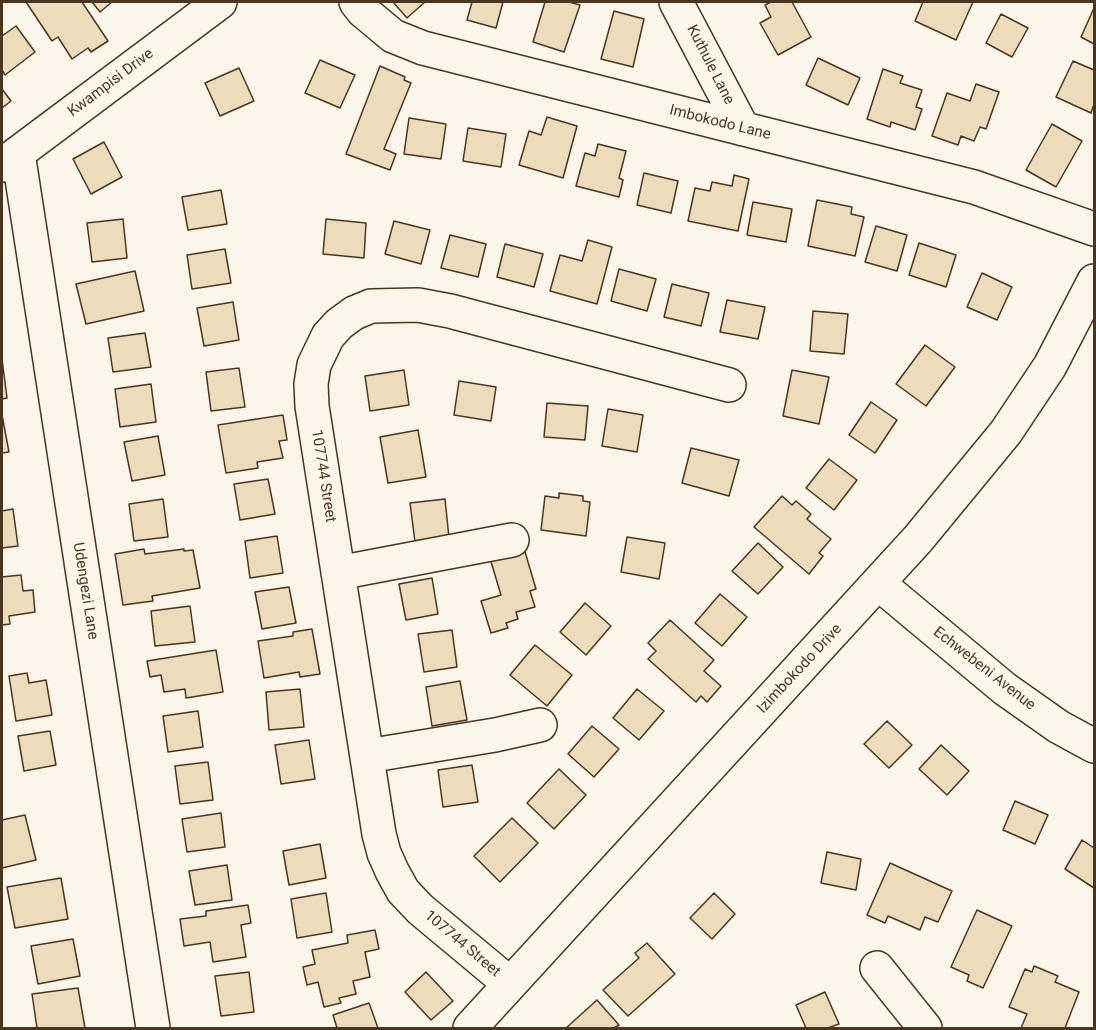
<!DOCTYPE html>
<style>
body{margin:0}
#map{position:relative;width:1096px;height:1030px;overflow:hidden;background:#fbf6e9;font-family:Roboto,sans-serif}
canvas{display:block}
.frame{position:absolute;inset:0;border:3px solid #4a3520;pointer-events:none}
</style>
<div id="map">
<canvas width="1096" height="1030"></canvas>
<div class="frame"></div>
</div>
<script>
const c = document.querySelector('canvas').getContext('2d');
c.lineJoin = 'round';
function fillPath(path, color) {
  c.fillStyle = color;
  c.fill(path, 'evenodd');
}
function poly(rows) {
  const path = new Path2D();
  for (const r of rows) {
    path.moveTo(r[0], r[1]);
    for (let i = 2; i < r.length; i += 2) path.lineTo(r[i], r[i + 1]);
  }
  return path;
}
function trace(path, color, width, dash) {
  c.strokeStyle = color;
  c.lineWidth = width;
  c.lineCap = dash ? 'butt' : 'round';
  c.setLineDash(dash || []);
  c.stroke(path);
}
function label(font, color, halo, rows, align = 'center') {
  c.font = font + ' Roboto,sans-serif';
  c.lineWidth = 4.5;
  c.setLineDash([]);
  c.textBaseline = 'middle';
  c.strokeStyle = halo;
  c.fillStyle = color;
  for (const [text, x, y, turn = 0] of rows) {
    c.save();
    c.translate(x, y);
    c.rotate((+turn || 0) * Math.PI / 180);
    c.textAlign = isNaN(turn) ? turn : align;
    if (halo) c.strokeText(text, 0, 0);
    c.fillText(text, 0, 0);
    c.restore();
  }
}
const building = poly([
 [26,2,82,2,108,41,91,52,88,48,72,59,58,37,52,41,26,2],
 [92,2,112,2,100,12,92,2],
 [393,2,425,2,407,18,393,2],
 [472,2,503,2,496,28,467,20,472,2],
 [545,2,569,2,580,5,564,52,533,42,545,2],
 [771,2,792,2,811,37,778,55,760,23,771,17,765,5,771,2],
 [923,2,973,2,956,40,915,21,923,2],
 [1094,8,1094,44,1081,37,1094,8],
 [614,11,644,19,633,67,601,59,614,11],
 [1001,14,1028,28,1012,57,986,43,1001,14],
 [16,26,35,52,5,75,2,70,2,36,16,26],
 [818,58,860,78,848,105,806,85,818,58],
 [320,60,355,75,340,108,305,93,320,60],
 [1073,61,1094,70,1094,104,1091,113,1056,97,1073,61],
 [380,66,405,77,404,80,411,83,384,149,396,154,390,170,346,154,380,66],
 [239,68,254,101,220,116,205,83,239,68],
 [883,69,903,76,900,83,922,90,916,107,922,109,915,130,891,122,890,127,867,119,883,69],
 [976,84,999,92,986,129,980,127,974,141,961,136,958,145,932,136,947,93,970,101,976,84],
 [2,89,11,101,2,108,2,89],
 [547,117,577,126,563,178,519,165,529,131,541,135,547,117],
 [409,118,446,124,441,159,404,154,409,118],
 [1052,124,1082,141,1056,187,1026,170,1052,124],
 [468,128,506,134,501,167,463,161,468,128],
 [104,142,122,177,91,194,73,159,104,142],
 [598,144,626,151,619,178,623,180,619,197,576,186,585,153,595,156,598,144],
 [644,173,678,181,671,213,637,205,644,173],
 [734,175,749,179,738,231,688,221,695,188,710,191,712,182,732,186,734,175],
 [221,190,227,224,188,230,182,197,221,190],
 [817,200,852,207,851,214,864,217,855,256,808,246,817,200],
 [753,202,792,209,786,242,747,235,753,202],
 [123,219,127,258,92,262,87,223,123,219],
 [326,219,366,223,364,258,323,254,326,219],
 [394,221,430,230,421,264,385,254,394,221],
 [876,226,907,235,897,271,865,262,876,226],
 [450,235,486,244,478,277,441,268,450,235],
 [588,240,612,247,597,304,550,291,560,255,582,261,588,240],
 [919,243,956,255,946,287,909,275,919,243],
 [505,244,543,254,534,287,497,277,505,244],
 [225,249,231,283,192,289,187,255,225,249],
 [619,269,656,279,647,311,611,301,619,269],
 [135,271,144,311,86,324,76,284,135,271],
 [982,273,1012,287,997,320,967,307,982,273],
 [672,284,709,293,701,326,664,317,672,284],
 [727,300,765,307,758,339,720,332,727,300],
 [233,302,239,340,204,346,197,308,233,302],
 [813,311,848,314,844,354,810,351,813,311],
 [145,333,151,367,113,372,108,338,145,333],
 [925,345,955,367,926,406,896,384,925,345],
 [2,359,7,398,2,399,2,359],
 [239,368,245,407,211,411,206,372,239,368],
 [404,370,409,405,370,411,365,376,404,370],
 [792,370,829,377,819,424,783,416,792,370],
 [459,381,496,387,491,421,454,415,459,381],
 [151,384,156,422,120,427,115,389,151,384],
 [871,402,897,420,875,453,849,435,871,402],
 [547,403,588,406,585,440,544,437,547,403],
 [608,409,643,415,637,452,602,446,608,409],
 [2,415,9,452,2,453,2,415],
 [283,415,287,440,279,441,283,458,257,462,258,468,226,473,218,425,283,415],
 [418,430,426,477,388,483,380,437,418,430],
 [158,436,165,475,132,481,124,442,158,436],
 [691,448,739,460,729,496,682,483,691,448],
 [829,459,857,480,834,510,806,488,829,459],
 [268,479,275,514,240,520,234,484,268,479],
 [559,493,583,496,583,501,590,502,586,536,541,530,545,496,559,498,559,493],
 [782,496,792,505,796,501,811,514,807,519,831,539,819,553,823,556,809,574,754,527,782,496],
 [163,499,168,537,134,541,129,504,163,499],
 [445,499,449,538,415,542,410,503,445,499],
 [13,509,18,546,2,548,2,511,13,509],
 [277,536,283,573,250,578,245,541,277,536],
 [627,537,665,543,659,579,621,572,627,537],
 [758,543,783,567,758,594,732,571,758,543],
 [523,545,536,589,530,591,535,607,516,612,518,619,506,623,508,628,491,633,481,601,501,595,489,555,523,545],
 [144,549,145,554,184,549,184,551,193,550,200,588,152,596,153,601,123,605,115,554,144,549],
 [21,575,23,591,33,590,35,612,9,616,10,624,2,625,2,577,21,575],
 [432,578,438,614,406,620,399,584,432,578],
 [289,587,296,623,262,629,255,592,289,587],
 [720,594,747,617,722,646,695,623,720,594],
 [585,603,611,626,586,655,560,632,585,603],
 [190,606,195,642,155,646,151,611,190,606],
 [670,620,714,660,704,671,721,686,707,702,701,696,696,702,648,659,656,651,648,643,670,620],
 [312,629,320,674,300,677,299,672,264,678,258,641,293,636,293,632,312,629],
 [452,630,457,667,424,672,418,634,452,630],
 [535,645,572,675,547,706,510,675,535,645],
 [216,650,223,692,186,698,185,689,164,692,161,675,150,677,147,661,216,650],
 [27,673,29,683,46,680,52,715,16,721,9,676,27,673],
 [460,681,467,720,432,726,426,687,460,681],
 [300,689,304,727,269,730,266,692,300,689],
 [637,689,664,711,639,740,613,718,637,689],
 [198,711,203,747,168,752,163,716,198,711],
 [887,721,912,745,889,768,864,744,887,721],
 [592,726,619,749,594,777,568,754,592,726],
 [50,731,56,765,24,771,18,736,50,731],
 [309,740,315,779,281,784,275,745,309,740],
 [941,745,969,771,947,795,919,769,941,745],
 [208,762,213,800,180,804,175,766,208,762],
 [472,765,478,802,443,807,438,770,472,765],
 [559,769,586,795,554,829,527,803,559,769],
 [1015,801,1048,815,1035,844,1003,830,1015,801],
 [221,813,225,847,187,852,182,819,221,813],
 [25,815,36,860,2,868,2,820,25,815],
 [512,818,538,843,500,882,474,856,512,818],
 [1082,840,1094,848,1094,888,1065,869,1082,840],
 [320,844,326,878,289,885,283,851,320,844],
 [827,852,861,859,856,890,821,883,827,852],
 [890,863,952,891,938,922,925,917,920,930,888,916,885,923,867,915,890,863],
 [227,865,232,900,195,905,189,871,227,865],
 [61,878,68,919,15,928,7,887,61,878],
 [326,893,332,932,297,938,291,899,326,893],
 [714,893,735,914,712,939,690,918,714,893],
 [248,905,251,923,241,925,246,957,213,962,210,942,184,946,180,919,206,916,206,911,248,905],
 [977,910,1012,926,983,988,967,981,969,975,951,967,977,910],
 [375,930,379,949,365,952,370,977,353,981,356,994,339,998,341,1003,324,1007,318,982,307,985,303,967,315,964,312,950,348,943,347,935,375,930],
 [73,939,80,976,38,984,31,946,73,939],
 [647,943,675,974,628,1016,603,990,639,958,635,953,647,943],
 [1034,966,1058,976,1055,982,1079,992,1065,1028,1021,1028,1027,1014,1009,1007,1025,969,1032,972,1034,966],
 [249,972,254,1012,221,1016,215,976,249,972],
 [426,972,453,1001,431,1020,405,992,426,972],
 [78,988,85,1028,37,1028,32,994,78,988],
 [825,992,839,1024,828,1028,806,1028,796,1005,825,992],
 [597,1000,619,1025,614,1028,566,1028,597,1000],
 [369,1003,378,1028,337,1028,333,1015,369,1003]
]);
const minor = poly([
 [356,2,363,11,393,36,423,48,974,187,1094,229],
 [676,2,743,129],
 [18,153,153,1028],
 [2,165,220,2],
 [338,573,512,540],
 [878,583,1005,689,1059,727,1094,746],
 [367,756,495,735,540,725],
 [877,968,925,1028],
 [510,984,420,909,403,891,392,871,384,853,379,834,312,406,311,384,314,365,328,336,339,324,354,313,371,306,418,305,450,311,729,385],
 [470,1028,918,539,1006,432,1050,366,1094,281]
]);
const streetNames = [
 ["Kuthule Lane",710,65,63],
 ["Kwampisi Drive",111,83,-37],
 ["Imbokodo Lane",720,123,14],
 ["107744 Street",323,476,81],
 ["Udengezi Lane",85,591,81],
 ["Izimbokodo Drive",800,669,-47],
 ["Echwebeni Avenue",984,669,38],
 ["107744 Street",462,944,40]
];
fillPath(building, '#ecdcbc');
trace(building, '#4a3520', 1.5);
trace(minor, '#4a3520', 36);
trace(minor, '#fbf6e9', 33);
label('15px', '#4a3520', '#fbf6e9', streetNames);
</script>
